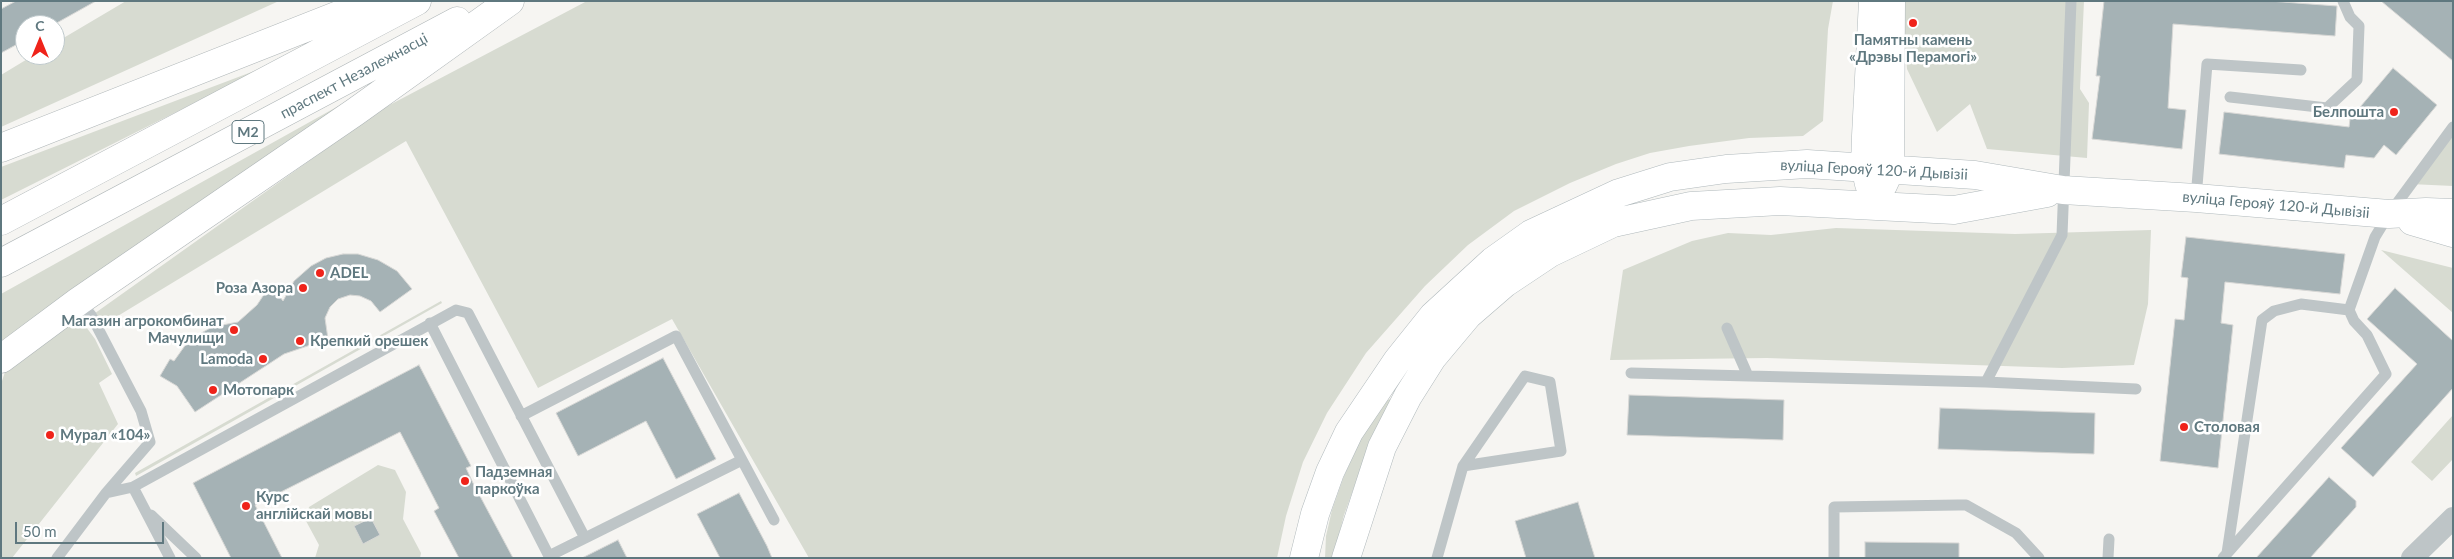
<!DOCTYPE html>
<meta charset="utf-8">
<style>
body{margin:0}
#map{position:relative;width:2454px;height:559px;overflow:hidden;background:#f6f5f2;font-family:Lato,sans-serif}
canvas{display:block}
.frame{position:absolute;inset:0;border:2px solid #5f787f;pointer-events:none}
.north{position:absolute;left:15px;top:15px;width:50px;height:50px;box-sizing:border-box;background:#fff;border:1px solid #bfc9cc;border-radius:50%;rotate:0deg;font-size:14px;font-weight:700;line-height:20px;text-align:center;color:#5f787f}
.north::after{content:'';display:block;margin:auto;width:18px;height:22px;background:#ef231a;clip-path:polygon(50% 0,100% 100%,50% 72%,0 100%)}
.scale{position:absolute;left:15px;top:522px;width:149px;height:22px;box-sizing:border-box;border:2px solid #5f787f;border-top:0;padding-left:6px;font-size:15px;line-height:18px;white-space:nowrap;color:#5f787f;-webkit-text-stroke:4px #fff;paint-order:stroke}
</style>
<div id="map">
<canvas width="2454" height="559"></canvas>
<div class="frame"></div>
<div class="north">С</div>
<div class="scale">50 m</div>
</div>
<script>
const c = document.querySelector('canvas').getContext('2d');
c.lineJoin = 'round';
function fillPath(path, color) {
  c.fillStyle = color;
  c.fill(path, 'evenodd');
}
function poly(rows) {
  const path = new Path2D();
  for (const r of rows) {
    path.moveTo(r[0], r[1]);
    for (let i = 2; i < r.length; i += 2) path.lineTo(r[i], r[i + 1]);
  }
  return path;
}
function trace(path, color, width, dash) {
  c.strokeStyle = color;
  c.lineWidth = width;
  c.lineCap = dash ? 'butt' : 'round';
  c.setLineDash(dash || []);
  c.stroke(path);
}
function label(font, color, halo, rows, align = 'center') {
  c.font = font + ' Lato,sans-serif';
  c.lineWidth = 5;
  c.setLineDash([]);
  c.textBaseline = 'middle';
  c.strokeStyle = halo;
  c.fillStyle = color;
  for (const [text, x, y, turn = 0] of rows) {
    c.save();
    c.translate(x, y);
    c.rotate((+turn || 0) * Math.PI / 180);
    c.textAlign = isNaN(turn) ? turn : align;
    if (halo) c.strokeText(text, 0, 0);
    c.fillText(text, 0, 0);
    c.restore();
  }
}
const green = poly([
 [126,1,279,1,1,127,1,75,34,55,55,55,55,43],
 [587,1,1833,1,1828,29,1823,121,1803,136,1749,138,1689,146,1650,153,1616,164,1570,183,1514,211,1468,245,1425,286,1366,353,1327,413,1303,462,1286,516,1277,558,809,558,672,319,538,388,406,141,98,328,91,316,382,109],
 [1902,1,2084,1,2080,89,2089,103,2087,158,1987,149,1970,104,1937,132,1907,69],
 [270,65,1,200,1,167],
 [342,104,1,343,1,294],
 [2453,127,2453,186,2410,184],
 [1836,228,2015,234,2151,230,2148,304,2134,365,2062,368,1767,358,1610,360,1623,270,1692,241,1728,233,1771,235],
 [2381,250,2453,268,2453,313],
 [441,301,442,303,136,476,135,473],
 [69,320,81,320,95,339,112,374,99,383,118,424,12,558,1,558,1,384,6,369],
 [1392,398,1365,457,1344,515,1333,558,1325,558,1326,536,1332,510,1344,476,1363,434,1382,403],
 [2453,415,2453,459,2432,481,2411,462],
 [378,465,395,470,406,492,403,519,421,553,420,558,315,558,319,545,306,521,309,507]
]);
const building = poly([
 [16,1,96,1,53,25,25,25,25,40,1,53,1,9,16,1],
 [2104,1,2269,1,2337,6,2335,36,2173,24,2168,108,2186,110,2182,149,2092,139,2100,76,2096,76,2104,1],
 [2381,1,2453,1,2453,61,2381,1],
 [2393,68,2437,105,2396,155,2384,145,2374,158,2346,155,2344,168,2219,154,2224,112,2349,127,2350,119,2393,68],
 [2186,237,2345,254,2340,294,2225,282,2221,323,2233,325,2218,468,2160,461,2175,319,2184,320,2188,278,2181,277,2186,237],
 [343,254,358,254,378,260,397,271,412,289,380,312,371,301,360,296,350,295,338,299,330,307,325,318,328,339,284,354,195,412,177,386,160,376,170,359,174,361,189,340,212,327,238,322,257,305,271,284,283,301,294,281,311,266,326,258,343,254],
 [2395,288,2453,341,2453,388,2373,477,2341,448,2417,364,2367,319,2395,288],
 [663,358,716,459,676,479,646,421,578,456,556,413,663,358],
 [419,365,471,466,466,468,473,483,513,558,459,558,434,511,439,508,400,432,255,505,282,558,231,558,193,483,419,365],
 [1629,395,1784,400,1783,440,1627,435,1629,395],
 [1940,408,2095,413,2094,454,1938,449,1940,408],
 [2329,477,2356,501,2356,507,2310,558,2256,558,2329,477],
 [739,493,767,546,772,558,720,558,697,514,739,493],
 [1578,502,1595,558,1526,558,1515,521,1578,502],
 [371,518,380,535,363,544,354,526,371,518],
 [618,540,627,558,582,558,618,540],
 [1865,542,1959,543,1959,558,1865,558,1865,542]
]);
const lane = poly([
 [2230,97,2327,108,2357,80,2359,26,2350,17,2343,1],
 [2196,198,2207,64,2301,70],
 [430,323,550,558],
 [1727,328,1748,376],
 [1631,373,1986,382,2136,389],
 [1986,382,2062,235,2071,1],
 [521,416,676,336,774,520],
 [133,487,170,558],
 [106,493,133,487,456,310,468,313,585,538],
 [151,515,196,558],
 [2227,553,2262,320,2274,311,2301,304,2349,310],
 [549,556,742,460],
 [57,558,106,493,150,442,141,411,91,315,79,301],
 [1437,558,1463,466,1525,376,1550,382,1561,451,1463,466],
 [1834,558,1834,507,1958,505,1966,505,2016,533,2039,558],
 [2108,558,2109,539],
 [2223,558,2386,374,2367,335,2354,321,2349,310,2375,237,2389,214,2453,127]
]);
const street = poly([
 [2412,558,2453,518]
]);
const secondary = poly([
 [1869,184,1865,167,1866,136,1873,1],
 [1883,185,1890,170,1891,1],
 [2412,221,2453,233],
 [1304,558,1315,514,1330,472,1349,432,1397,361,1433,316,1493,261,1531,234,1619,193,1670,177,1726,169,1807,164,1975,175,2063,190,2196,198,2389,214,2426,212,2453,213],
 [1346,558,1382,447,1408,396,1432,358,1468,315,1505,283,1550,253,1613,223,1691,206,1780,201,1954,210,2047,193]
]);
const highway = poly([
 [1,148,374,1],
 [1,221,417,1],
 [1,263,457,21],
 [1,359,79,301,355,112,510,1]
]);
const markers = [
 [1913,23,5,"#ef231a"],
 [2394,112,5,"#ef231a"],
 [320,273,5,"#ef231a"],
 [303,288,5,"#ef231a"],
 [234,330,5,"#ef231a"],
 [300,341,5,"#ef231a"],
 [263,359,5,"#ef231a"],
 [213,390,5,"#ef231a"],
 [2184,427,5,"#ef231a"],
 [50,435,5,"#ef231a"],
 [465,481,5,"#ef231a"],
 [246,506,5,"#ef231a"]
];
const shields = [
 [248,132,32]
];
const shieldNames = [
 ["М2",248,132]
];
const poiNames = [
 ["Памятны камень",1913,40,"center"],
 ["«Дрэвы Перамогі»",1913,57,"center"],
 ["Белпошта",2384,112,"right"],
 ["ADEL",330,273],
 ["Роза Азора",293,288,"right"],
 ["Магазин агрокомбинат",224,321,"right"],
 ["Мачулищи",224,338,"right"],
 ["Крепкий орешек",310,341],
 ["Lamoda",253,359,"right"],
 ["Мотопарк",223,390],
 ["Столовая",2194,427],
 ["Мурал «104»",60,435],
 ["Падземная",475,472],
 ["паркоўка",475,489],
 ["Курс",256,497],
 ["англійскай мовы",256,514]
];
const streetNames = [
 ["праспект Незалежнасці",354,76,-28],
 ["вуліца Герояў 120-й Дывізіі",1874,170,3],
 ["вуліца Герояў 120-й Дывізіі",2276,205,5]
];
fillPath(green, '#d7dbd1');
fillPath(building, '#a5b2b5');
trace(building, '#d7d7d5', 1);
trace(secondary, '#b0b9bc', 29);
trace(highway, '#afb6b8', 29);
trace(lane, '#bec5c7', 11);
trace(street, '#bec5c7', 22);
trace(secondary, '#fff', 28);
trace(highway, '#fff', 28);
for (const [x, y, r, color] of markers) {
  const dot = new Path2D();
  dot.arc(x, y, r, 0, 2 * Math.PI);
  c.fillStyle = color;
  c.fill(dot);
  trace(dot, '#fff', 2);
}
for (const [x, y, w] of shields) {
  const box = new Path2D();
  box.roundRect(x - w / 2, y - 11.5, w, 23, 4);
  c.fillStyle = '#fff';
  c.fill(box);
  trace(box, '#5f787f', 1);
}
label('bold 14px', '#5f787f', null, shieldNames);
label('bold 15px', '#5f787f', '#fff', poiNames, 'left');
label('15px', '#5f787f', '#fff', streetNames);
</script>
